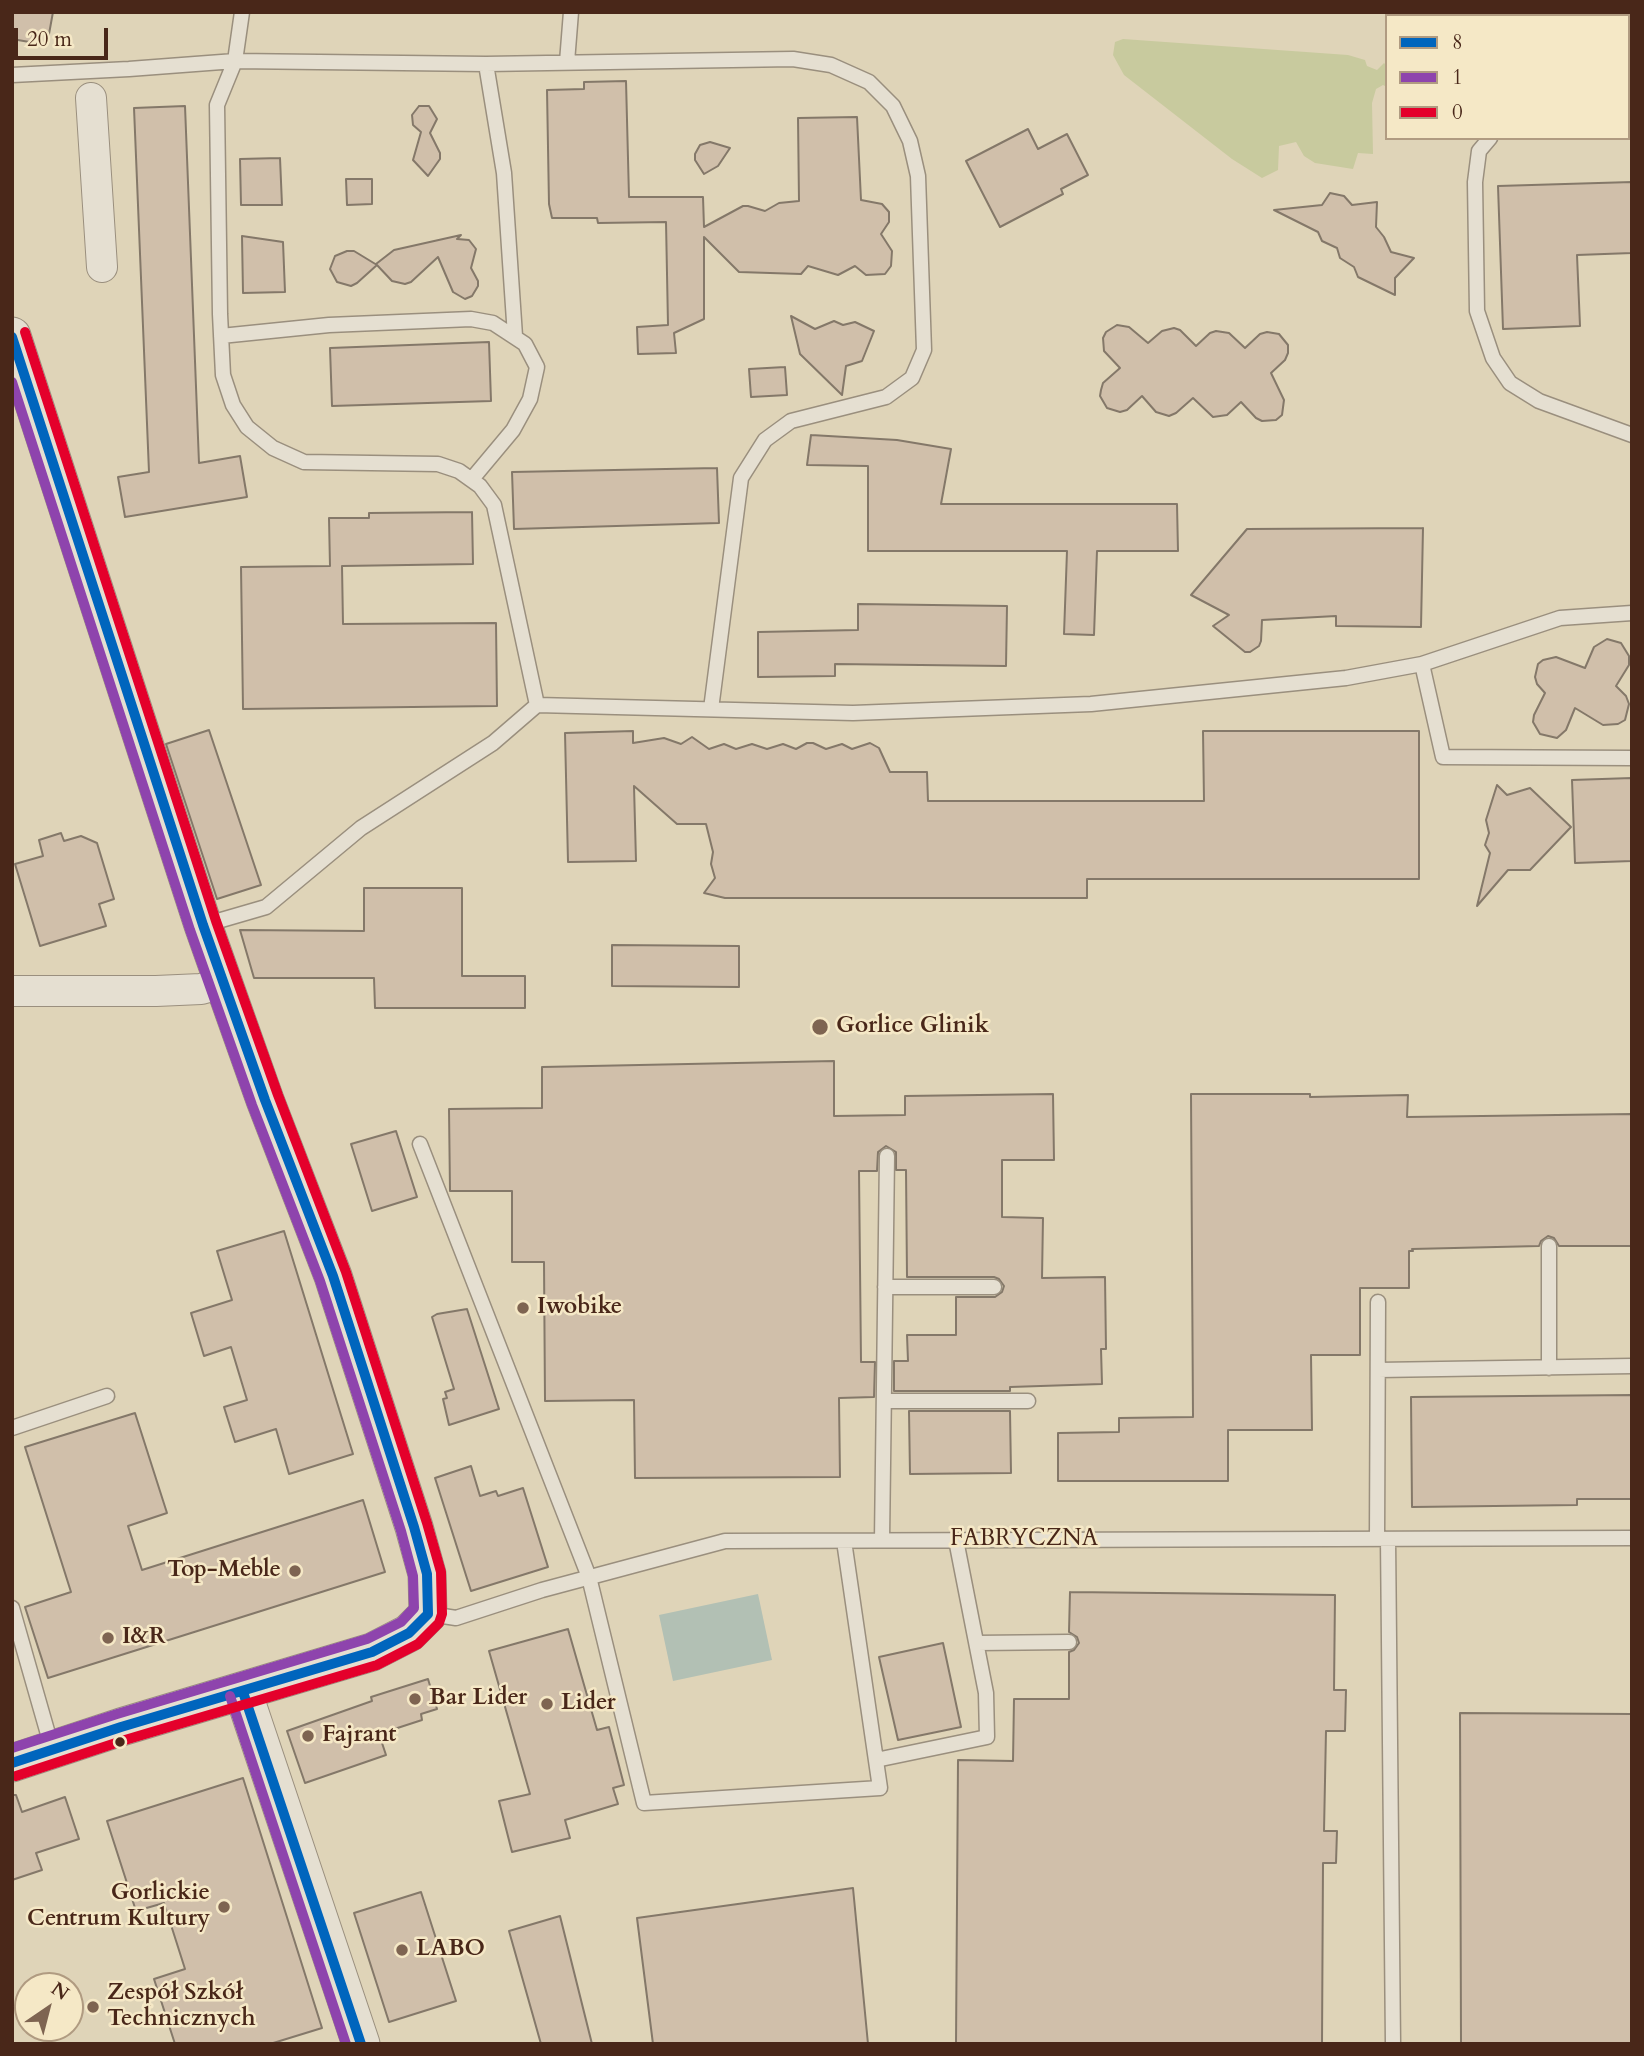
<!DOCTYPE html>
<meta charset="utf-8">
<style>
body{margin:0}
#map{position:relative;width:1644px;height:2056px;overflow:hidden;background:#dfd4b8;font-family:Cardo,serif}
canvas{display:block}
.frame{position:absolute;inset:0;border:14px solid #492719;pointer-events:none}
.legend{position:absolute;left:1385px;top:14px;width:245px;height:126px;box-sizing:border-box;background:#f5e8c6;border:2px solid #b09b81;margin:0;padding:9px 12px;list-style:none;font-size:21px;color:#492719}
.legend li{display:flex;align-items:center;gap:14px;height:35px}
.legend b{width:35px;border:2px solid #b09b81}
.north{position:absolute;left:14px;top:1972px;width:70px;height:70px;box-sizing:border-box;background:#f5e8c6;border:2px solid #b09b81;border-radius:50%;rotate:35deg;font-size:19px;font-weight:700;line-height:28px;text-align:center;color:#492719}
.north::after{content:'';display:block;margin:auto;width:24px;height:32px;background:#7e6451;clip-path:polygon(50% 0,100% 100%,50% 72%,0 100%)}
.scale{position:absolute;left:14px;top:28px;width:94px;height:32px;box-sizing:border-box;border:4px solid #492719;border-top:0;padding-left:9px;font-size:21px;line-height:24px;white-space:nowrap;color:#492719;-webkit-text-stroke:5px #f5e8c6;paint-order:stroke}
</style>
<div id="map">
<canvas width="1644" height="2056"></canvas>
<div class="frame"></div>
<ul class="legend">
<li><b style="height:9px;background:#0065bd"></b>8</li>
<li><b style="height:9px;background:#8e44ad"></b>1</li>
<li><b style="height:9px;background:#e4002b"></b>0</li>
</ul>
<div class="north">N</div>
<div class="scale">20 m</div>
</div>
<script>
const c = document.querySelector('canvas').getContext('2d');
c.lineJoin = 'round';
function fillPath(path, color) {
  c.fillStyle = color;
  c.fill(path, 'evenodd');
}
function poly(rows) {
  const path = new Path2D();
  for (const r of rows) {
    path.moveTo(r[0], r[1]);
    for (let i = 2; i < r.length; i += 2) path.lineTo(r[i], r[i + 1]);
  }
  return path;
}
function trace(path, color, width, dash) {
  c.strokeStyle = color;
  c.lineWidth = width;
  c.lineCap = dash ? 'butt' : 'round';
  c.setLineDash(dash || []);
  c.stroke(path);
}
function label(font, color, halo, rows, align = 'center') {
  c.font = font + ' Cardo,serif';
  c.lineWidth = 5;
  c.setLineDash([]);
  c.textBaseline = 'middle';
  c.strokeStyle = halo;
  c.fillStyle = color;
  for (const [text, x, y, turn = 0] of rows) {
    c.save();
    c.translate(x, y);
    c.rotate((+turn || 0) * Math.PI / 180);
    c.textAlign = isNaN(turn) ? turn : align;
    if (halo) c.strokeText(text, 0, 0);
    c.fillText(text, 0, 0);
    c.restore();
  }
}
const green = poly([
 [1123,39,1348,55,1365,60,1367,66,1377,70,1384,63,1387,66,1387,87,1383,85,1376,89,1372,103,1373,154,1358,153,1353,169,1315,163,1304,156,1296,142,1279,146,1278,170,1262,178,1232,159,1124,75,1113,55,1115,42]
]);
const water = poly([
 [758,1594,772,1660,673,1681,659,1615]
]);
const building = poly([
 [12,12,53,12,47,45,12,39,12,12],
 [626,81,629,197,703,197,704,227,743,206,748,206,765,211,779,203,799,201,798,118,857,117,861,200,882,204,889,212,889,222,881,234,892,251,891,266,885,274,866,275,855,266,838,275,808,266,801,274,739,272,704,237,704,319,674,333,676,353,638,354,637,327,668,325,666,222,598,223,597,218,552,218,549,204,547,90,584,89,584,82,626,81],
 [185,106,199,463,240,456,247,497,125,517,118,477,149,472,134,108,185,106],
 [419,106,429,106,437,119,430,133,440,153,440,159,428,176,413,160,421,132,413,125,412,115,419,106],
 [1028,129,1038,149,1067,134,1088,175,1061,189,1063,194,1000,227,966,161,1028,129],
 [710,142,730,148,718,166,704,174,695,160,695,154,700,145,710,142],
 [280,158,282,205,241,205,240,159,280,158],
 [346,179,372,179,372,204,347,205,346,179],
 [1632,182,1632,253,1577,255,1580,326,1503,329,1498,186,1632,182],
 [1330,193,1344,196,1352,205,1377,202,1376,227,1384,237,1391,252,1414,258,1395,278,1395,295,1358,277,1354,267,1340,258,1337,248,1322,241,1318,232,1274,210,1322,205,1330,193],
 [461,235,457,239,469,240,476,249,471,268,478,281,478,286,472,296,465,299,453,292,438,257,411,282,405,284,392,281,376,264,394,250,461,235],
 [242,236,283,242,285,292,243,293,242,236],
 [347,251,354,251,377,265,357,283,351,286,337,282,330,269,335,256,347,251],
 [791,316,815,329,834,321,843,325,855,322,874,331,862,361,846,366,842,395,800,354,791,316],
 [1117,325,1129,327,1148,343,1162,331,1174,328,1180,330,1196,346,1210,333,1216,331,1229,333,1245,348,1260,334,1267,332,1279,334,1288,345,1288,353,1285,360,1271,373,1284,400,1282,415,1276,420,1262,421,1256,418,1241,402,1227,415,1213,417,1193,398,1176,413,1169,416,1156,412,1142,396,1127,410,1120,412,1107,408,1100,396,1101,390,1103,383,1120,368,1104,351,1103,338,1106,332,1117,325],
 [489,342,491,401,332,406,330,348,489,342],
 [785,367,787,395,751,397,749,369,785,367],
 [811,435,897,440,951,449,941,504,1177,504,1178,551,1097,551,1094,635,1064,634,1067,551,868,551,868,466,807,465,811,435],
 [717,468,719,523,514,529,512,472,717,468],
 [472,512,473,564,342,566,343,624,496,623,497,706,243,709,241,567,330,566,329,518,369,518,369,513,472,512],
 [1423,528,1421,627,1336,626,1336,616,1262,620,1261,641,1259,646,1250,652,1245,652,1213,626,1229,615,1191,595,1247,529,1423,528],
 [858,604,1007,606,1006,666,835,664,835,676,758,677,758,632,858,630,858,604],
 [1607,639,1621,643,1629,656,1629,665,1616,686,1626,696,1629,704,1625,720,1618,724,1603,725,1575,708,1566,730,1557,738,1540,734,1533,722,1534,715,1545,693,1537,684,1535,677,1538,664,1543,660,1556,657,1585,668,1594,647,1607,639],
 [209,730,261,885,217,899,166,744,209,730],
 [633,731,633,743,664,738,681,744,692,737,709,749,724,744,736,749,752,744,767,749,783,744,796,749,807,743,813,743,826,749,842,744,852,749,870,743,879,748,890,772,927,772,928,801,1204,801,1203,731,1419,731,1419,879,1087,879,1087,898,725,898,704,893,715,878,711,864,713,852,706,824,677,824,634,786,636,861,568,862,565,733,633,731],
 [1632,778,1632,861,1575,863,1572,780,1632,778],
 [1497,785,1507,795,1530,788,1571,827,1530,870,1508,870,1477,906,1490,853,1485,845,1489,833,1486,820,1497,785],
 [61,833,64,841,81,836,97,843,114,899,99,904,106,926,40,946,15,864,43,856,39,840,61,833],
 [364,888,462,888,462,976,525,976,525,1008,375,1008,374,978,254,978,240,930,364,931,364,888],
 [612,945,739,946,739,987,612,986,612,945],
 [834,1061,834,1116,905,1115,905,1096,1053,1094,1054,1160,1002,1160,1002,1217,1043,1218,1042,1278,1105,1277,1106,1349,1101,1349,1102,1384,1010,1387,1010,1391,894,1391,894,1361,908,1361,907,1335,956,1335,956,1297,995,1297,1002,1292,1004,1286,999,1279,994,1277,907,1277,906,1170,896,1170,896,1152,886,1146,878,1152,877,1171,859,1171,861,1362,875,1362,874,1397,839,1398,840,1477,635,1478,634,1400,545,1401,544,1262,512,1262,512,1191,450,1191,449,1109,542,1108,542,1067,834,1061],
 [1191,1094,1310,1094,1310,1097,1408,1095,1407,1117,1632,1114,1632,1246,1559,1246,1554,1238,1548,1236,1541,1241,1539,1246,1412,1249,1413,1251,1409,1251,1409,1288,1360,1288,1360,1355,1311,1355,1312,1430,1228,1430,1228,1481,1058,1481,1058,1433,1119,1432,1119,1418,1193,1417,1191,1094],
 [396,1131,417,1197,372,1211,351,1144,396,1131],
 [284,1231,353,1454,289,1474,276,1429,235,1442,224,1407,247,1400,231,1347,204,1356,191,1313,232,1300,217,1251,284,1231],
 [467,1309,499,1409,449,1425,443,1399,447,1398,445,1392,454,1389,432,1317,437,1314,467,1309],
 [1632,1395,1632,1499,1577,1499,1577,1505,1412,1507,1411,1397,1632,1395],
 [909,1411,1010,1411,1011,1473,910,1474,909,1411],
 [135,1413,167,1513,128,1526,142,1570,363,1500,385,1572,48,1678,25,1607,71,1592,25,1447,135,1413],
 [471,1466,480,1496,496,1491,498,1496,523,1488,548,1567,471,1591,435,1478,471,1466],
 [1070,1592,1335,1595,1334,1690,1346,1690,1345,1731,1326,1731,1324,1831,1337,1831,1336,1863,1323,1863,1322,2044,956,2044,958,1760,1013,1761,1014,1699,1069,1699,1069,1652,1074,1650,1079,1643,1077,1637,1069,1632,1070,1592],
 [568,1629,597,1730,609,1727,624,1785,613,1788,618,1804,565,1820,570,1838,512,1852,499,1801,530,1794,489,1651,568,1629],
 [943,1643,961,1727,898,1740,879,1657,943,1643],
 [428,1679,437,1709,421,1714,422,1720,379,1734,386,1755,305,1783,287,1731,372,1701,371,1697,428,1679],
 [1460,1713,1632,1714,1632,2044,1461,2044,1460,1713],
 [243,1778,322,2028,270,2044,175,2044,154,1979,185,1969,164,1903,136,1911,107,1821,243,1778],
 [12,1795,16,1795,22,1812,65,1797,79,1839,36,1853,42,1870,12,1880,12,1795],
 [853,1888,868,2044,653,2044,637,1918,853,1888],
 [421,1892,456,2001,389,2022,354,1913,421,1892],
 [560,1916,592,2044,541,2044,509,1931,560,1916]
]);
const service = poly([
 [567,62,571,12],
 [486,64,504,173,515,336],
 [12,75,129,69,235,61,486,64,793,59,831,65,869,82,893,106,910,141,918,176,924,350,912,378,886,397,791,421,765,440,741,478,711,709],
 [1628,120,1632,120],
 [1490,138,1479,151,1475,182,1477,311,1493,358,1510,383,1539,401,1632,435],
 [221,336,329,325,471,319,493,323,525,344,537,367,530,399,513,430,472,479],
 [1422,664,1443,757,1632,758],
 [537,705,853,713,1091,704,1346,678,1422,664,1560,618,1632,613],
 [204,925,266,907,361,828,493,743,537,705,494,505,480,486,459,471,438,464,304,462,273,448,247,427,233,405,223,375,220,314,217,105,235,61,242,12],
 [420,1144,589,1577,644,1803,880,1788,844,1541],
 [885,1287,994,1287],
 [1549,1368,1549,1246],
 [1378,1370,1632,1366],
 [884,1401,1028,1401],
 [12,1428,107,1396],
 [1377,1539,1378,1302],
 [1388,1539,1393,2044],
 [882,1540,887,1156],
 [12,1608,52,1748],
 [430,1614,456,1618,542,1590,725,1541,1632,1538],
 [977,1643,1069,1642],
 [876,1760,987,1737,986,1693,956,1540]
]);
const minor = poly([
 [91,98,102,267],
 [12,991,156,991,201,989,223,983]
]);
const tertiary = poly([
 [12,336,203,925,265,1100,333,1276,414,1527,427,1574,428,1614,409,1633,372,1652,121,1727,12,1763],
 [243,1692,361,2044]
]);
const bus1 = poly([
 [12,337,203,925,265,1100,333,1276,414,1527,427,1574,428,1614,409,1633,372,1652,121,1727,12,1763],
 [243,1692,361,2044]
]);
const bus2 = poly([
 [12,382,190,930,252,1105,320,1281,401,1531,413,1576,414,1608,401,1622,367,1639,117,1714,12,1748],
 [230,1696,346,2044]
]);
const bus3 = poly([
 [16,1776,125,1740,377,1665,418,1644,439,1623,442,1614,441,1572,427,1523,346,1272,278,1095,216,921,25,332]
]);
const markers = [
 [820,1027,9,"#7e6451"],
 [523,1308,7,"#7e6451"],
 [295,1571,7,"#7e6451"],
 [108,1638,7,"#7e6451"],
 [415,1699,7,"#7e6451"],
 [547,1704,7,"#7e6451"],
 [308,1736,7,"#7e6451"],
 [120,1742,6,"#492719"],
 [224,1907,7,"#7e6451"],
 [402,1950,7,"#7e6451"],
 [93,2007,7,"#7e6451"]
];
const poiNames = [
 ["Gorlice Glinik",836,1027],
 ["Iwobike",537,1308],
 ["Top-Meble",281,1571,"right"],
 ["I&R",122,1638],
 ["Bar Lider",429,1699],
 ["Lider",561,1704],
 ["Fajrant",322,1736],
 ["Gorlickie",210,1894,"right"],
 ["Centrum Kultury",210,1920,"right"],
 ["LABO",416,1950],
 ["Zespół Szkół",107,1994],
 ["Technicznych",107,2020]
];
const streetNames = [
 ["FABRYCZNA",1024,1540]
];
fillPath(green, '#c8ca9e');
fillPath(water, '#b2c0b4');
fillPath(building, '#d0bfaa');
trace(building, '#847869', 2);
trace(service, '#9a8f7e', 17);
trace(minor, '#9a8f7e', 32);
trace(tertiary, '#9a8f7e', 39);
trace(service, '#e5dfd1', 14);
trace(minor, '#e5dfd1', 30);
trace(tertiary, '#e5dfd1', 37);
trace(bus1, '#0065bd', 10);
trace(bus2, '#8e44ad', 10);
trace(bus3, '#e4002b', 10);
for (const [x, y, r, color] of markers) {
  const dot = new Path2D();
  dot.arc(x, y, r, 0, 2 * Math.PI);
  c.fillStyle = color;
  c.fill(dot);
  trace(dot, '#f5e8c6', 2.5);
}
label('bold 23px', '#492719', '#f5e8c6', poiNames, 'left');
label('23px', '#492719', '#f5e8c6', streetNames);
</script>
